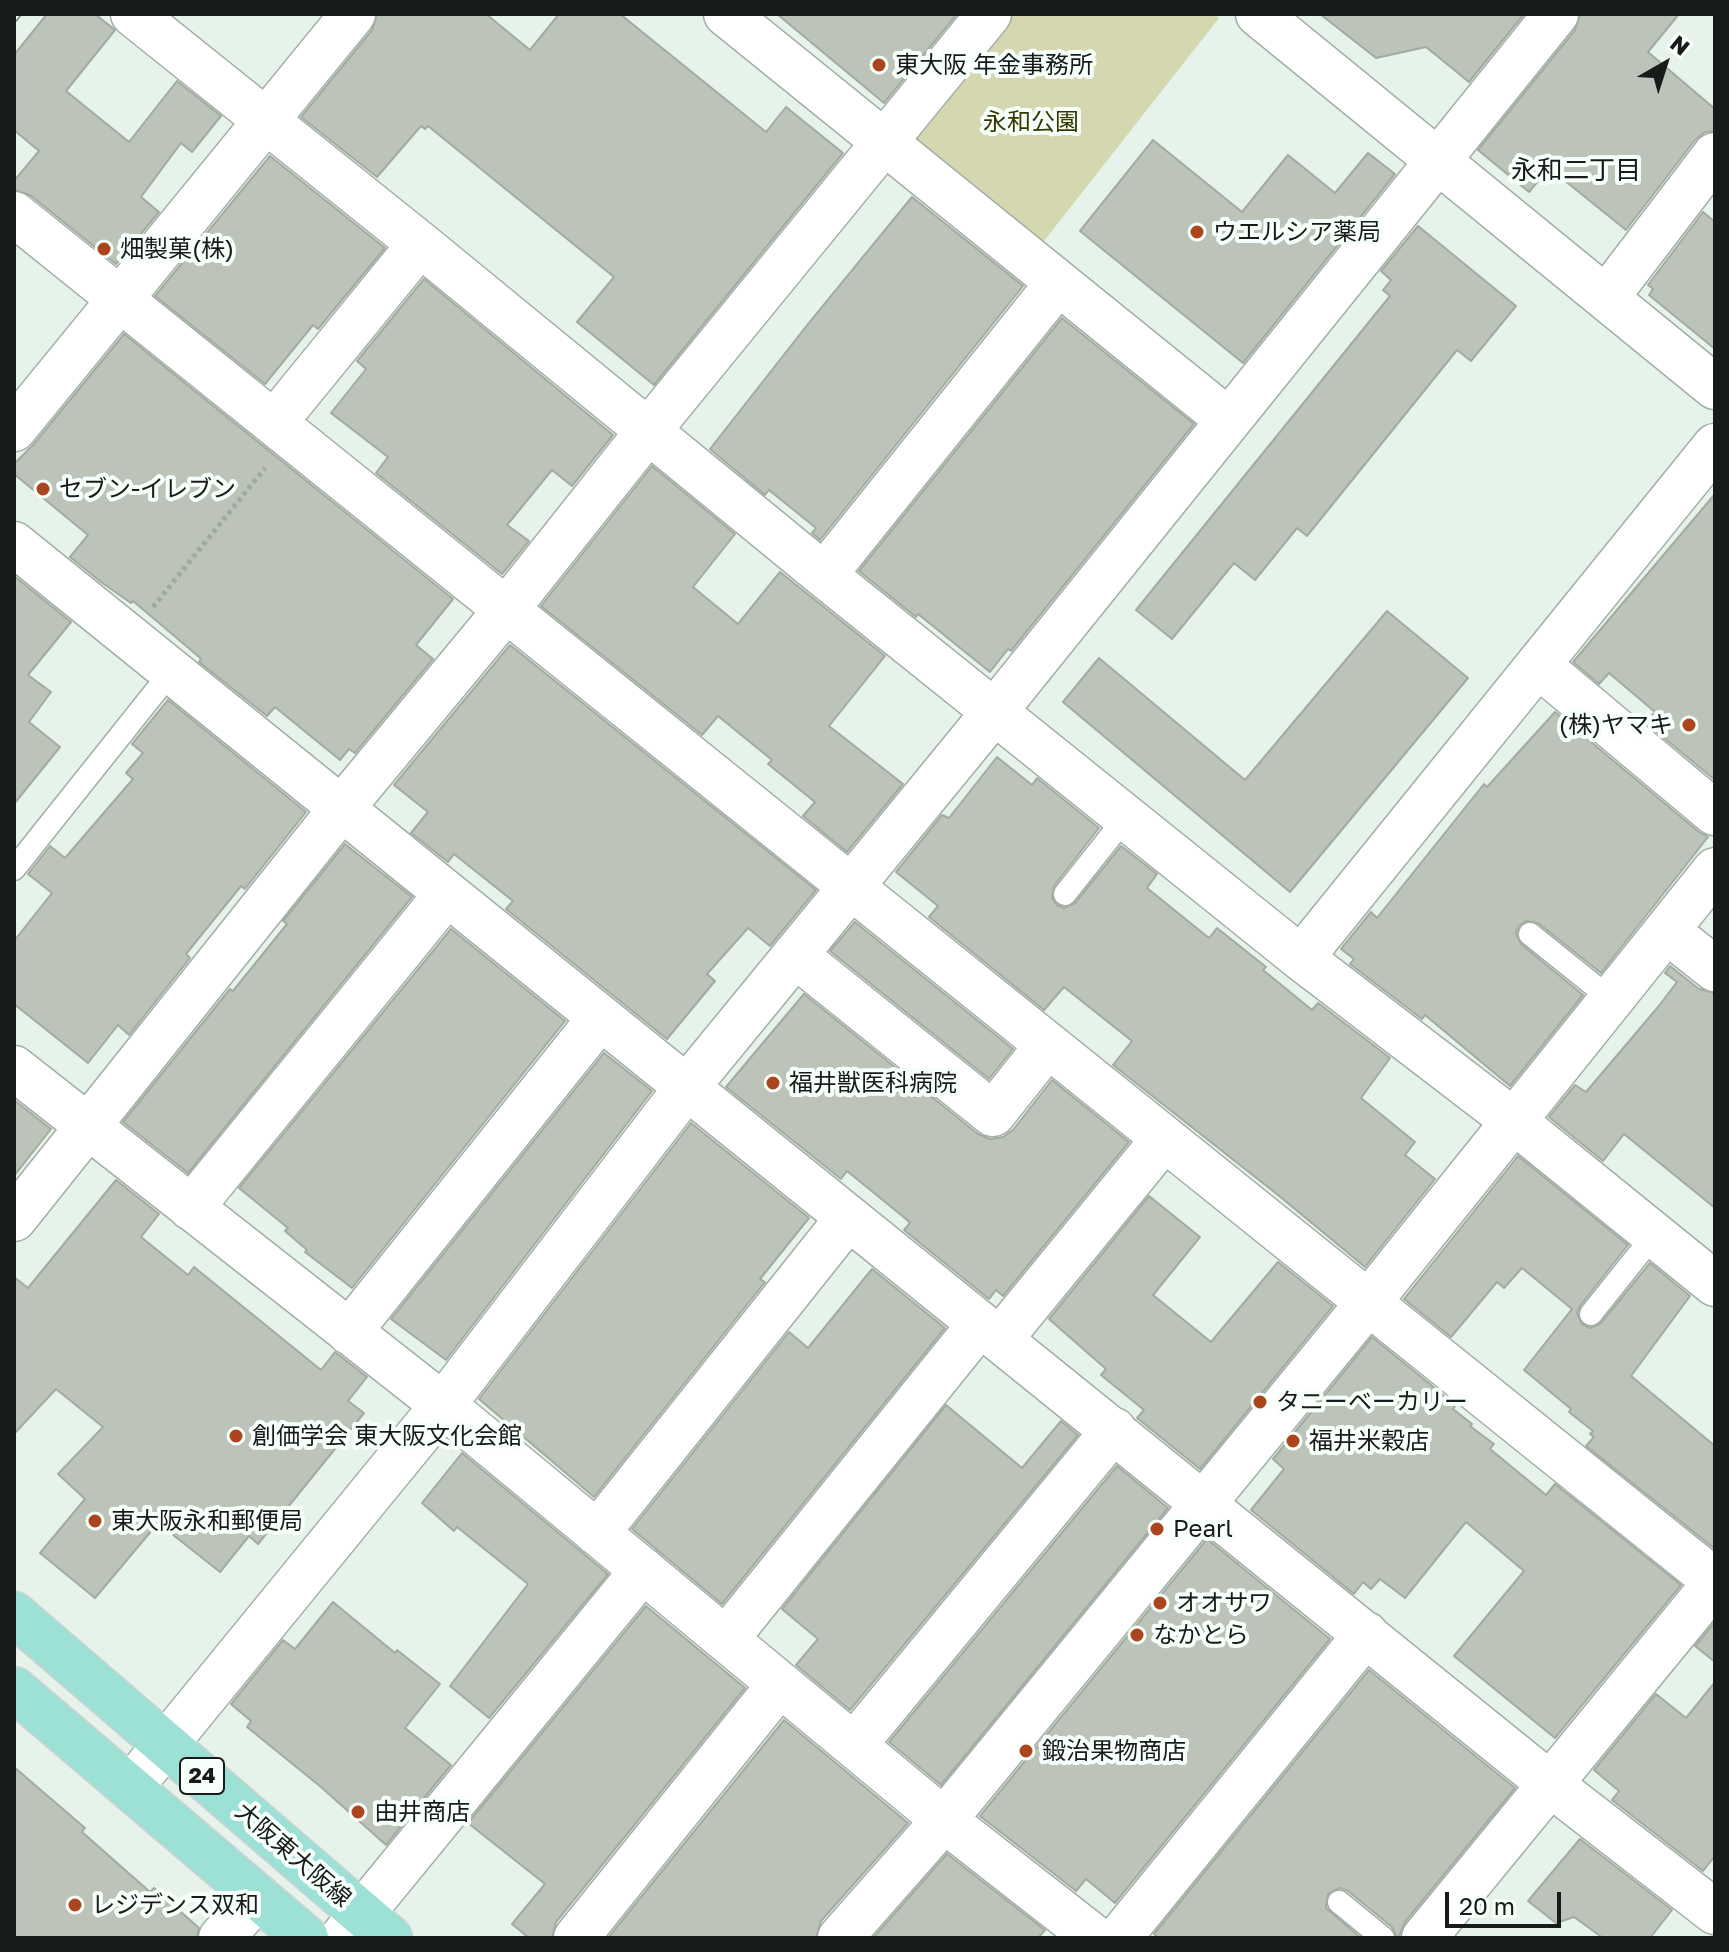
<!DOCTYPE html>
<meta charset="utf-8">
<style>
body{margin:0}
#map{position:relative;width:1729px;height:1952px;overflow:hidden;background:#e6f3eb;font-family:"Golos Text",sans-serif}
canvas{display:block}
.frame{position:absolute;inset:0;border:16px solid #171b19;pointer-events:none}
.north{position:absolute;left:1625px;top:24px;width:80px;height:80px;-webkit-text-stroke:6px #f7fffa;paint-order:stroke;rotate:39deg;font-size:22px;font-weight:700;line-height:32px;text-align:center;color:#171b19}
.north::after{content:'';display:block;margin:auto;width:28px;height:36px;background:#171b19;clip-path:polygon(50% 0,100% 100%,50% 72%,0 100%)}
.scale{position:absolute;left:1445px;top:1892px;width:116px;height:36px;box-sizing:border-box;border:4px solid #171b19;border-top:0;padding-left:10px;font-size:24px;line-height:28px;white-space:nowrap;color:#171b19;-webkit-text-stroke:6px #f7fffa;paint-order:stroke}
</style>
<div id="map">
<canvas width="1729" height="1952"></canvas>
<div class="frame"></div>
<div class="north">N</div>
<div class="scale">20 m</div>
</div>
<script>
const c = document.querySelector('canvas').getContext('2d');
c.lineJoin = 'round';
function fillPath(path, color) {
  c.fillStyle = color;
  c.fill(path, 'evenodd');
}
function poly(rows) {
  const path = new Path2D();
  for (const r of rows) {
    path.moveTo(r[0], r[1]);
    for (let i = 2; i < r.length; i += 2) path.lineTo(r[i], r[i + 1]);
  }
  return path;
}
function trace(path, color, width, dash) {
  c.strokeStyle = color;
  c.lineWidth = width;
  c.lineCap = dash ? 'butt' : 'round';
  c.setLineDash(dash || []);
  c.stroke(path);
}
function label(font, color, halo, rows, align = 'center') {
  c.font = font + ' "Golos Text","Noto Sans JP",sans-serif';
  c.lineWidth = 8;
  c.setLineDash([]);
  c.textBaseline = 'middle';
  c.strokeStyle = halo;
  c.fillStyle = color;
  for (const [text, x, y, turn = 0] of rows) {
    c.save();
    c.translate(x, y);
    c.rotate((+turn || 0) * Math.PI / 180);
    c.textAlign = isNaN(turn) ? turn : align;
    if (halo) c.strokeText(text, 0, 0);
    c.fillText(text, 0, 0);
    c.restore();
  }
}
const green = poly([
 [1010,14,1214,14,1219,18,1040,246,909,140]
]);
const building = poly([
 [47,14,95,14,115,30,66,91,129,142,177,81,221,116,192,152,181,143,141,197,159,212,116,264,30,195,14,190,14,181,39,151,14,130,14,55,47,14],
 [377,14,486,14,530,50,559,14,620,14,766,132,786,107,843,153,654,385,577,322,614,277,428,126,425,129,421,126,377,177,301,117,372,30,377,14],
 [777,14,957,14,884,103,777,14],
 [1320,14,1524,14,1469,82,1426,47,1376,58,1320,14],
 [1580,14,1679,14,1648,52,1715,109,1715,131,1705,132,1695,140,1626,230,1549,168,1529,192,1478,150,1575,30,1580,14],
 [1153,140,1242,212,1288,155,1335,193,1368,153,1395,174,1243,363,1080,231,1153,140],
 [270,156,385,248,318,329,313,325,265,384,155,296,270,156],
 [912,197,1023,286,820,540,812,533,816,528,769,490,765,495,710,449,808,324,912,197],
 [1703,212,1715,222,1715,349,1649,295,1653,289,1648,285,1703,212],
 [1418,226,1516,306,1471,361,1457,350,1307,536,1297,528,1255,580,1234,563,1172,639,1136,610,1390,296,1383,290,1391,280,1381,271,1418,226],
 [424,279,613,435,572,486,552,470,507,525,529,541,502,574,376,473,388,457,331,413,366,369,357,361,424,279],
 [1062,318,1194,424,1011,651,1008,649,990,672,918,614,916,617,859,571,1062,318],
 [124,334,453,599,416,645,433,659,355,753,349,749,340,760,275,707,267,716,199,662,201,659,198,656,133,601,131,603,101,582,70,557,88,535,14,474,14,464,33,445,124,334],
 [652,466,735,534,693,587,738,624,780,572,885,656,829,726,903,784,847,852,803,816,815,802,768,764,772,760,718,716,702,735,541,606,652,466],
 [1715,494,1715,780,1646,723,1655,712,1609,673,1599,684,1573,662,1715,494],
 [14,576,71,622,28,675,51,692,29,722,60,747,14,804,14,576],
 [1387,611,1468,678,1290,892,1063,702,1099,658,1245,780,1387,611],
 [510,645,816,890,770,946,748,928,707,974,715,981,667,1039,506,909,513,901,454,854,448,862,411,833,428,812,394,785,510,645],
 [168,700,306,812,245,889,241,886,186,954,190,958,129,1035,118,1025,88,1063,14,1004,14,941,52,893,28,874,50,846,65,858,133,779,126,773,143,753,132,744,168,700],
 [1555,712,1699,832,1708,837,1601,973,1538,923,1526,921,1519,926,1516,933,1521,944,1583,995,1510,1086,1425,1015,1422,1019,1350,964,1354,959,1341,949,1371,912,1377,918,1484,784,1487,787,1555,712],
 [997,757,1032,785,1037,778,1099,828,1054,886,1052,898,1057,905,1064,908,1075,903,1121,846,1157,874,1147,888,1209,938,1217,928,1266,967,1263,970,1312,1010,1318,1003,1390,1058,1361,1098,1415,1142,1405,1155,1435,1179,1365,1267,1278,1195,1113,1065,1132,1041,1064,987,1044,1010,929,917,938,906,896,872,942,815,949,818,997,757],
 [345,844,412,897,188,1173,123,1122,230,989,233,991,287,924,283,921,345,844],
 [855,922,1013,1049,989,1079,830,951,855,922],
 [451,929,565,1021,352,1288,305,1252,307,1250,285,1231,288,1228,239,1188,451,929],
 [1670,966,1699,989,1715,993,1715,1208,1624,1134,1603,1161,1549,1117,1575,1085,1586,1092,1658,1007,1677,982,1665,973,1670,966],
 [804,994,978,1134,990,1139,1003,1137,1013,1130,1052,1080,1129,1142,1003,1296,996,1290,989,1299,904,1230,910,1223,906,1219,847,1171,841,1179,726,1087,804,994],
 [604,1053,652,1091,446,1360,391,1319,604,1053],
 [14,1100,51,1129,14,1176,14,1100],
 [691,1123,809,1218,760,1279,765,1282,594,1497,479,1399,691,1123],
 [1518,1156,1628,1245,1580,1306,1577,1313,1582,1324,1590,1328,1601,1323,1650,1263,1690,1296,1631,1376,1715,1446,1715,1549,1586,1446,1594,1437,1590,1434,1593,1431,1569,1412,1571,1409,1524,1370,1572,1309,1522,1268,1504,1288,1497,1282,1451,1337,1404,1299,1518,1156],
 [116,1180,159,1214,141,1237,188,1275,194,1267,321,1370,335,1352,367,1377,348,1401,364,1413,258,1544,249,1536,220,1572,158,1523,95,1598,40,1553,85,1499,58,1474,103,1427,56,1389,14,1434,14,1277,28,1288,116,1180],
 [1149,1196,1200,1237,1153,1295,1211,1342,1278,1262,1333,1306,1200,1469,1137,1418,1144,1410,1101,1375,1106,1369,1049,1319,1149,1196],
 [872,1269,945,1328,722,1604,632,1529,789,1332,808,1348,872,1269],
 [1372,1337,1436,1389,1455,1406,1453,1409,1472,1424,1470,1426,1494,1444,1490,1449,1546,1495,1555,1484,1681,1585,1555,1738,1454,1656,1524,1571,1466,1522,1405,1598,1380,1579,1371,1589,1363,1582,1354,1594,1251,1510,1284,1469,1273,1459,1372,1337],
 [946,1405,1022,1468,1061,1421,1078,1435,850,1710,796,1665,818,1639,782,1609,946,1405],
 [462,1453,608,1574,489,1718,450,1686,528,1584,457,1527,454,1531,422,1503,462,1453],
 [1117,1466,1168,1508,941,1785,889,1742,1117,1466],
 [1207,1539,1330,1639,1115,1903,1086,1879,1076,1891,980,1816,1207,1539],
 [333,1602,395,1653,397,1650,440,1684,405,1728,451,1765,386,1845,321,1787,247,1727,251,1721,231,1704,283,1640,295,1649,333,1602],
 [646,1606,745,1688,556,1922,552,1938,529,1938,512,1924,545,1884,468,1823,646,1606],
 [1715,1622,1715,1662,1695,1646,1715,1622],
 [1369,1670,1515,1788,1405,1922,1399,1937,1397,1938,1392,1927,1348,1891,1340,1888,1328,1894,1326,1908,1361,1938,1159,1938,1154,1934,1369,1670],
 [1715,1682,1715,1856,1703,1871,1612,1800,1619,1791,1594,1770,1656,1694,1686,1718,1715,1682],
 [784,1720,908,1823,821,1921,816,1938,608,1938,784,1720],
 [14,1767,85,1828,82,1832,150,1892,154,1888,199,1928,197,1938,14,1938,14,1767],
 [1580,1839,1672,1910,1650,1938,1603,1938,1574,1917,1556,1923,1528,1901,1580,1839],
 [947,1854,1045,1930,1038,1938,873,1938,947,1854]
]);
const path = poly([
 [153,607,265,468]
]);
const lane = poly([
 [14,869,171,672],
 [1065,894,1126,817],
 [1530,934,1612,1000],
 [1591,1314,1654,1235],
 [1339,1902,1383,1938]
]);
const street = poly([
 [133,14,420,244,824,575,1301,958,1515,1122,1715,1284],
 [726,14,1228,420],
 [1258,14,1715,387],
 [14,214,1715,1581],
 [1606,298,1715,155],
 [274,423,420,244],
 [14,429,353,14],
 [14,544,1550,1784,1715,1912],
 [824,575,1058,283],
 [1538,665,1715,813],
 [1667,931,1715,969],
 [795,955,993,1114,1047,1046],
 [1301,958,1715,446],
 [14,1068,443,1405,944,1820,1095,1938],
 [191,1208,446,895],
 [14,1219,341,809,506,610,649,430,989,14],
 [349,1332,600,1018],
 [1000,1339,1163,1140],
 [597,1533,848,1218],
 [726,1639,980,1324],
 [854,1745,1114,1430],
 [130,1788,443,1405,687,1087,995,711,1556,14],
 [221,1938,258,1897],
 [342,1938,643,1570],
 [576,1938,780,1684],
 [840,1938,944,1820,1368,1303,1715,870],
 [1119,1938,1366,1634],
 [1424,1938,1715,1583]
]);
const primary = poly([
 [14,1614,390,1938],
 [14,1689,306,1938]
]);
const rail = poly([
 [14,18,17,14]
]);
const markers = [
 [879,65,8,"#ab451d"],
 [1197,232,8,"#ab451d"],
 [104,249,8,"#ab451d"],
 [43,489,8,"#ab451d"],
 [1689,725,8,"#ab451d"],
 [773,1083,8,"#ab451d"],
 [1260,1402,8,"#ab451d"],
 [236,1436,8,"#ab451d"],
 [1293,1441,8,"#ab451d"],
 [95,1521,8,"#ab451d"],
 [1157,1529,8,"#ab451d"],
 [1160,1603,8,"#ab451d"],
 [1137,1635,8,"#ab451d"],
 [1026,1751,8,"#ab451d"],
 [358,1812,8,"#ab451d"],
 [75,1905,8,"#ab451d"]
];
const shields = [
 [202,1776,44]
];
const shieldNames = [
 ["24",202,1776]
];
const poiNames = [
 ["東大阪 年金事務所",895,65],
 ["ウエルシア薬局",1213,232],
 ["畑製菓(株)",120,249],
 ["セブン-イレブン",59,489],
 ["(株)ヤマキ",1673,725,"right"],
 ["福井獣医科病院",789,1083],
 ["タニーベーカリー",1276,1402],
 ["創価学会 東大阪文化会館",252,1436],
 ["福井米穀店",1309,1441],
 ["東大阪永和郵便局",111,1521],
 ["Pearl",1173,1529],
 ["オオサワ",1176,1603],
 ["なかとら",1153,1635],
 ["鍛治果物商店",1042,1751],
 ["由井商店",374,1812],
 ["レジデンス双和",91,1905]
];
const parkNames = [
 ["永和公園",1031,122]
];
const streetNames = [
 ["大阪東大阪線",293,1855,41]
];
const neighbourhoodNames = [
 ["永和二丁目",1576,171]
];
fillPath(green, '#d5d7b1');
fillPath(building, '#bcc3b8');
trace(building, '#a3aa9f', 2);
trace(lane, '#a2aea6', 25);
trace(street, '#a2aea6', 47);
trace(primary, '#d1d1d1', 47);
trace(path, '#9fa9a3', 5, [4, 4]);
trace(lane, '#fff', 22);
trace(street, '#fff', 44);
trace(primary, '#9de0d6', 44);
trace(rail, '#7c8580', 9);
trace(rail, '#f7fffa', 6, [18]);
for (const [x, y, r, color] of markers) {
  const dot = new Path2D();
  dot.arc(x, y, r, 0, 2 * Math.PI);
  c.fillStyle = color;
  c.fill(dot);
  trace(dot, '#f7fffa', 3);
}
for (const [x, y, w] of shields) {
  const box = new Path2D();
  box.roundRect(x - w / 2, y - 18, w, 36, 6);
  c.fillStyle = '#f7fffa';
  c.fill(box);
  trace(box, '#171b19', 2);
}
label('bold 22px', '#171b19', null, shieldNames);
label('24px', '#171b19', '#f7fffa', poiNames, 'left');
label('24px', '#373800', '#f7fffa', parkNames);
label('24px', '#171b19', '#f7fffa', streetNames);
label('26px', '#171b19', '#f7fffa', neighbourhoodNames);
</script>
